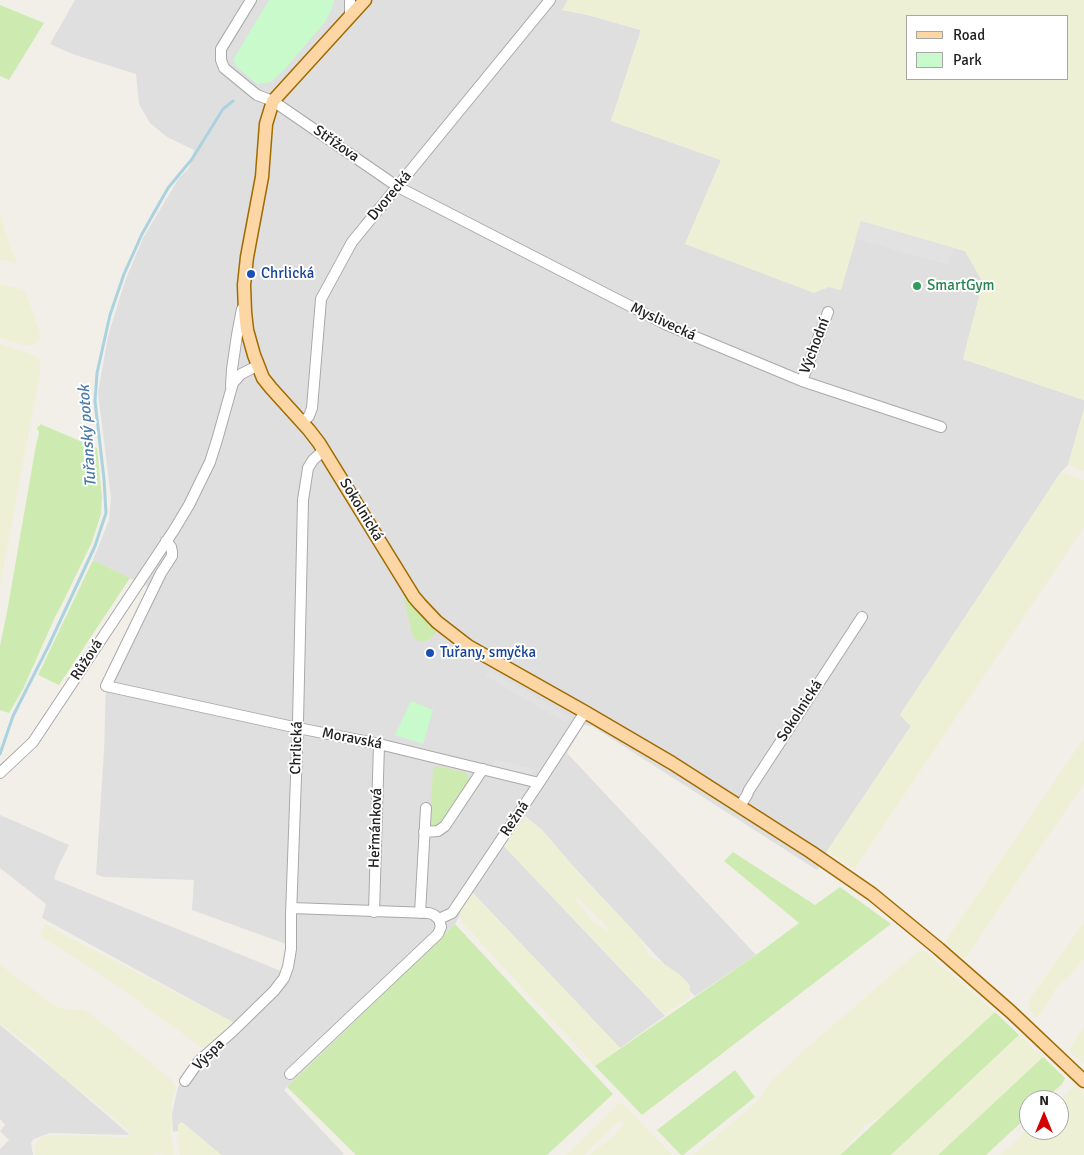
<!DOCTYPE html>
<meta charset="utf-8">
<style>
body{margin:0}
#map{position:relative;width:1084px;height:1155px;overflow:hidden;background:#f2efe9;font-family:Signika,sans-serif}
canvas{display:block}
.legend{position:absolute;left:906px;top:15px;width:162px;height:65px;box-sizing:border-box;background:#fff;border:1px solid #a7a7a7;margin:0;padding:6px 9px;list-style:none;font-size:15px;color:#222}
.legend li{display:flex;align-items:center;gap:10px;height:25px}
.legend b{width:25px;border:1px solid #a7a7a7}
.north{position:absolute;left:1019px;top:1090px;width:50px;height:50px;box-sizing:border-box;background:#fff;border:1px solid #a7a7a7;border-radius:50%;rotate:0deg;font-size:14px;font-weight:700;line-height:20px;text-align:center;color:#222}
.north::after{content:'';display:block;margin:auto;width:18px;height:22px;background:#d40000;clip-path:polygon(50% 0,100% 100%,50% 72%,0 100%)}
</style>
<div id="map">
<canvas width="1084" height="1155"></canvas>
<ul class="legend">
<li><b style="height:6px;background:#fcd6a4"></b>Road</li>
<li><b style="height:14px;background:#c8facc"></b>Park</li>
</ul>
<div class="north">N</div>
</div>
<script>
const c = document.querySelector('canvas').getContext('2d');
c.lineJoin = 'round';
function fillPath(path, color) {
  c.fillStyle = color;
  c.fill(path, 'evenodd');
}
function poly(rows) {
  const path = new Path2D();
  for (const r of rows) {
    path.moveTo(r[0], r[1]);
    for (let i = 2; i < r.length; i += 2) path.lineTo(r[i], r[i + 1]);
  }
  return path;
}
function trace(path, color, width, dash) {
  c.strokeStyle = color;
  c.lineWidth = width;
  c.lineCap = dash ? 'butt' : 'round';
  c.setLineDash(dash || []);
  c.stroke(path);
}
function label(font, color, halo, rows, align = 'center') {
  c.font = font + ' Signika,sans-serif';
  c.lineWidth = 4;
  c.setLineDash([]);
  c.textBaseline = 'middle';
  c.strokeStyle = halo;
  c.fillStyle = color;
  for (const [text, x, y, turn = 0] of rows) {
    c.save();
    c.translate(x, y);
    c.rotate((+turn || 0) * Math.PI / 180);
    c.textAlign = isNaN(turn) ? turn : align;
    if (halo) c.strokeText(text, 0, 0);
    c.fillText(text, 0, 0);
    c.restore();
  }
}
const residential = poly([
 [75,0,568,0,563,10,588,15,641,30,611,121,721,160,685,244,840,290,861,221,965,251,983,282,963,359,1084,400,1084,409,1068,465,1061,472,900,715,911,726,827,851,817,870,592,726,584,725,567,753,756,955,695,996,690,991,690,986,680,975,664,964,573,866,542,830,525,816,504,846,665,1016,620,1048,471,891,464,902,460,915,455,924,284,1090,344,1154,342,1155,221,1155,183,1123,178,1125,178,1131,173,1132,172,1114,178,1087,190,1066,200,1051,204,1049,234,1023,42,918,46,904,0,868,0,815,69,845,57,869,54,879,281,971,286,944,192,910,194,880,103,877,96,874,104,751,106,686,150,588,93,560,109,520,111,498,98,393,108,336,125,281,143,238,179,178,189,168,194,150,167,137,150,123,139,104,136,74,75,55,50,44],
 [0,1025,65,1079,130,1135,49,1133,34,1139,31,1143,33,1155,0,1155,0,1149,9,1140,0,1131,5,1125,0,1119]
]);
const farmland = poly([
 [568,0,1084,0,1084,400,963,359,983,282,965,251,861,221,841,290,829,287,814,293,685,244,721,160,611,121,641,30,588,15,562,10],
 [908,16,1068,16,1068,79,908,79],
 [0,212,8,240,17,263,0,259],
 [0,284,25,290,41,336,38,342,30,346,0,338],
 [0,344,34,355,39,359,40,364,40,372,0,587],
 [1084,409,1084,471,1068,465],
 [1061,472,1084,480,1084,527,854,870,827,851,911,726,900,715],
 [1084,738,1084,783,965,959,945,942],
 [525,817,542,830,589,885,602,897,642,940,648,956,664,964,680,975,687,982,690,986,690,997,679,1005,664,1014,504,846,516,828],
 [578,898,606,925,609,931,606,930,594,922,577,902,576,900],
 [471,891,620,1048,595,1066,526,992,463,923,460,915,464,902],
 [1084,922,1084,959,1070,975,1056,988,1049,1001,1037,1018,1028,1009,1028,1005,1031,997],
 [45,924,63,934,233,1022,204,1049,103,976,79,960,41,937,41,933],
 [921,949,930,956,995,1012,885,1114,863,1126,858,1134,840,1155,693,1155,756,1103,773,1079,809,1046],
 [0,964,12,974,58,1008,68,1010,83,1010,90,1013,173,1081,176,1088,172,1102,171,1135,174,1155,154,1154,152,1155,35,1155,35,1145,37,1140,45,1136,62,1135,123,1137,128,1137,131,1134,112,1116,61,1076,37,1052,0,1023],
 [1084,1027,1084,1063,1075,1057,1069,1049],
 [1019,1035,1043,1057,938,1155,891,1155],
 [1077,1086,1084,1093,1084,1155,1000,1155,1029,1128,1029,1130,1059,1130,1059,1100,1074,1087],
 [621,1102,672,1155,589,1155,615,1135,624,1124,622,1121,620,1120,584,1155,566,1155],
 [181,1122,183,1123,221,1155,180,1155,178,1131,178,1125]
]);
const grass = poly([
 [0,5,44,23,9,80,0,76],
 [40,424,97,448,102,497,101,514,92,542,61,606,55,617,23,689,9,713,0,710,0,646,7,612,36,445,38,438,39,431,37,430,38,426,40,426],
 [93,560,130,578,59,685,38,675],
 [404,593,413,607,424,619,435,629,436,632,434,635,429,640,425,641,420,641,415,639,412,635,404,597,403,594],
 [436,766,465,772,468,775,468,778,471,780,443,821,439,826,433,826,430,824,430,819,433,770],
 [733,852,815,905,840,887,891,924,642,1115,595,1066,756,955,799,923,724,861],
 [455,924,613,1094,547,1155,356,1155,287,1087],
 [995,1012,1019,1035,891,1155,840,1155],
 [1043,1057,1065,1078,1062,1084,1045,1100,1029,1100,1029,1115,986,1155,938,1155],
 [735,1070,755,1097,683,1155,681,1155,657,1130]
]);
const park = poly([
 [269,0,334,0,333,6,325,22,285,69,271,82,257,84,237,67,233,60],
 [411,701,433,710,423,744,395,735]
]);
const parking = poly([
 [861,221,954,248,949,265,855,239],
 [489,670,570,717,566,723,485,676],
 [494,759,534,769,532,775,493,766]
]);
const stream = poly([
 [0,754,13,716,48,647,95,546,106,513,104,479,95,401,97,373,110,315,124,274,142,234,168,188,192,159,223,109,233,101]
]);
const minor = poly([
 [251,0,221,49,221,60,224,68,257,95,273,101,398,187,667,325,802,381,941,427],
 [350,0,350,15],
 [802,381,828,312],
 [231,386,232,369,237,335,242,309],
 [302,423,309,416,312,408,321,299,352,242,550,0],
 [166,541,171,547,172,552,172,556,161,573,106,686,298,728,379,744,539,783],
 [0,773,33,742,174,530,189,505,210,462,217,440,233,383,241,374,257,366],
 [740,806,747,795,749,790,862,617],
 [424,832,438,831,445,826,483,769],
 [292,908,429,913,434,915,439,919,452,913,539,783,585,712],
 [374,912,379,744],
 [420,913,426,808],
 [290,1074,438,934,441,927,439,919],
 [185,1081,199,1061,233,1031,274,991,284,978,288,967,291,949,291,915,298,722,303,500,308,468,313,460,324,450]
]);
const major = poly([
 [365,0,273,101,266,124,262,177,247,257,244,285,245,312,247,330,254,355,263,378,271,388,309,430,319,443,414,597,420,604,437,622,468,646,585,712,672,763,811,852,872,894,939,949,1011,1012,1084,1081]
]);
const markers = [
 [251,274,5,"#1a4fb4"],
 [917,286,5,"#2e9e5b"],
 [430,653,5,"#1a4fb4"]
];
const streetNames = [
 ["Střížova",336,144,35],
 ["Dvorecká",390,196,-50],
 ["Myslivecká",663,322,25],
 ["Východní",815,346,-69],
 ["Sokolnická",361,510,59],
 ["Růžová",87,660,-57],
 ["Sokolnická",800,711,-57],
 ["Moravská",352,739,11],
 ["Chrlická",297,748,-88],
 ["Režná",515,819,-56],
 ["Heřmánková",376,828,-88],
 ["Výspa",209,1055,-45]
];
const transitNames = [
 ["Chrlická",261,274],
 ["Tuřany, smyčka",440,653]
];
const leisureNames = [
 ["SmartGym",927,286]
];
const waterNames = [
 ["Tuřanský potok",88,436,-94]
];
fillPath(residential, '#e0dfdf');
fillPath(farmland, '#eef0d5');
fillPath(grass, '#cdebb0');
fillPath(park, '#c8facc');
fillPath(parking, '#e2e2e2');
trace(stream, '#aad3df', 3);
trace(minor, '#a9a9a9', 12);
trace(major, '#a06b00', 15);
trace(minor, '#fff', 10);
trace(major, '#fcd6a4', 12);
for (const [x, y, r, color] of markers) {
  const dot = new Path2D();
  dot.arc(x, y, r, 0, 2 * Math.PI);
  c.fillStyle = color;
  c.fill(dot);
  trace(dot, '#fff', 2);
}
label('15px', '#222', '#fff', streetNames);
label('15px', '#164399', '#fff', transitNames, 'left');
label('15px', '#27864d', '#fff', leisureNames, 'left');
label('italic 16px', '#4a7aab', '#fff', waterNames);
</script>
